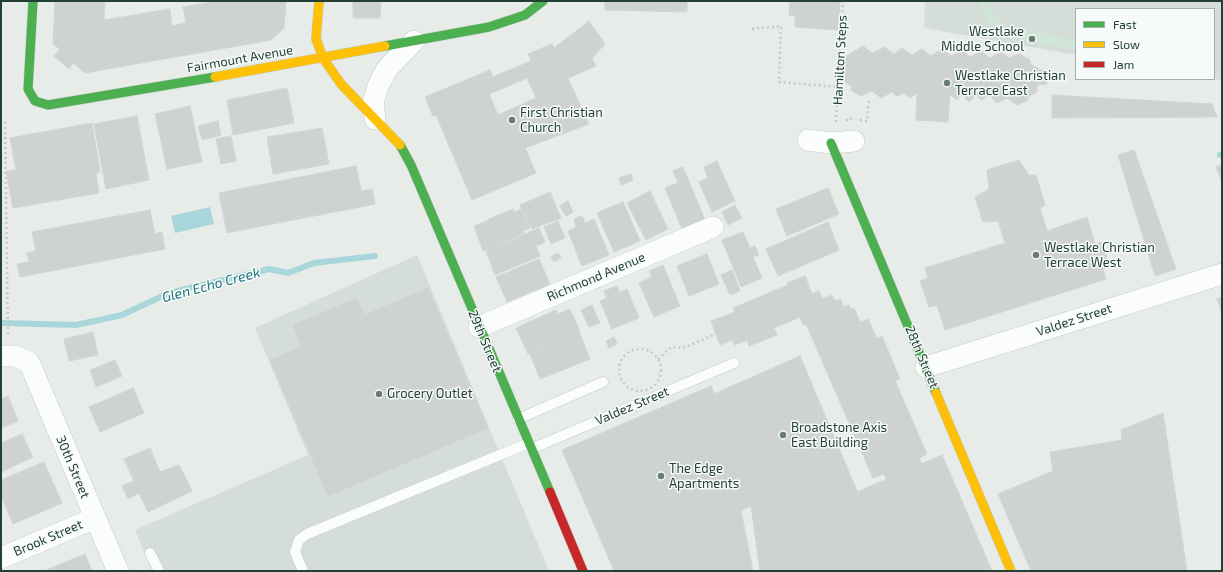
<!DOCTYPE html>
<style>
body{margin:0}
#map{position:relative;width:1223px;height:572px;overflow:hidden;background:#e7ece9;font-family:"Exo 2",sans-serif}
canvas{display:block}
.frame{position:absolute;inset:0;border:2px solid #234037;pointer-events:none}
.legend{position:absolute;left:1075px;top:8px;width:140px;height:72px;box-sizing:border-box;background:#f6faf8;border:1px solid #a2b0ab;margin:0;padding:5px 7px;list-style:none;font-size:12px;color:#234037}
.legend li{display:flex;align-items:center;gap:8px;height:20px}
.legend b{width:20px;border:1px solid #a2b0ab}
</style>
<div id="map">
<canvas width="1223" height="572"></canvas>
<div class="frame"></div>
<ul class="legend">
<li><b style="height:5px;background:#4caf50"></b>Fast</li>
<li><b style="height:5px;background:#ffc107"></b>Slow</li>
<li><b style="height:5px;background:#c62828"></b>Jam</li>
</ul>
</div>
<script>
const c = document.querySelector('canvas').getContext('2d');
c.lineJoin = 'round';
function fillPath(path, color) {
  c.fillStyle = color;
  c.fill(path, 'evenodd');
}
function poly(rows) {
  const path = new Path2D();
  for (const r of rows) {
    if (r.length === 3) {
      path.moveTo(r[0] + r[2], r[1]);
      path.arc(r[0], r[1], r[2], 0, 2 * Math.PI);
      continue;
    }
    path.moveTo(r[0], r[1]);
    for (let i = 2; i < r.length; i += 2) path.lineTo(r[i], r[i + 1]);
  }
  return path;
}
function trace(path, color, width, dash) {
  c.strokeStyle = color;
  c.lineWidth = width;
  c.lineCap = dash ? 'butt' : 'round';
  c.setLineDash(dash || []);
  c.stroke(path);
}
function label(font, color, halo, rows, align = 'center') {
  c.font = font + ' "Exo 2",sans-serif';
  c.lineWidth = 3;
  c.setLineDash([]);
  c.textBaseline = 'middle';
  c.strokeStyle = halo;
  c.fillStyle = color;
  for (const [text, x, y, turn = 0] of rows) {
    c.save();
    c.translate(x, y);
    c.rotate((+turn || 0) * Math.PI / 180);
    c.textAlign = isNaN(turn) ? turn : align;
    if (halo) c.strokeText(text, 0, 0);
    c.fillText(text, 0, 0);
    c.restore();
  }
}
const built = poly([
 [925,1,1222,1,1222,80,1214,79,1214,9,1076,9,1076,55,924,28],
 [417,255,549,571,152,571,135,530,308,455,255,328]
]);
const green = poly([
 [978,1,988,1,994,14,1004,24,1013,28,1076,40,1076,50,1010,37,1000,32,986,19]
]);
const water = poly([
 [210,207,214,224,175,233,171,216]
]);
const stream = poly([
 [1220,155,1222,155],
 [1,323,76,325,122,315,169,293,269,269,288,273,314,263,375,256]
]);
const building = poly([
 [55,1,105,1,104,20,170,9,172,26,186,23,183,7,219,1,286,1,284,28,271,40,85,73,73,63,69,69,54,56,60,49,53,44,55,1],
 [353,1,381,1,380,18,353,18,353,1],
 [605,1,687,1,687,12,605,10,605,1],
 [790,1,840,1,838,30,795,27,795,16,789,15,790,1],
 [589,21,605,44,592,58,596,66,568,78,554,48,589,21],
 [552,44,589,124,525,148,536,173,472,200,436,115,433,116,425,97,490,70,493,77,531,61,528,54,552,44],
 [527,78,536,98,498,115,489,94,527,78],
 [863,46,872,53,884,47,894,54,902,48,912,55,922,49,931,56,942,49,951,56,962,50,970,57,981,51,990,58,1001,52,1009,58,1019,54,1030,60,1030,64,1038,68,1038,70,1047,70,1047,84,1037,85,1037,92,1028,97,1028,100,1017,105,1007,98,997,103,989,95,982,100,976,95,969,102,962,95,956,100,950,94,948,122,916,120,917,93,910,98,904,93,897,96,892,92,881,98,872,91,861,96,851,90,852,86,844,82,845,57,863,46],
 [287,88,294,123,233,135,227,100,287,88],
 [1052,95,1212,104,1217,117,1052,118,1052,95],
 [190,106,202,162,167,169,155,114,190,106],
 [137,116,149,180,106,189,94,124,137,116],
 [218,121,221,135,202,140,198,126,218,121],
 [92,123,100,171,96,174,99,193,13,208,6,171,16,170,10,138,92,123],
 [322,128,329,164,273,174,267,137,322,128],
 [231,136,236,161,221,164,216,139,231,136],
 [1134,150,1176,269,1155,276,1118,155,1134,150],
 [1019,160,1029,175,1036,175,1045,205,1040,208,1047,231,1087,217,1095,244,1102,242,1110,267,1103,269,1106,279,945,330,937,305,929,307,920,281,928,278,925,268,1005,243,998,221,983,222,975,197,989,189,987,170,1019,160],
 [717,161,735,201,712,212,699,182,708,178,704,167,717,161],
 [1222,165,1222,181,1216,167,1222,165],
 [356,166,361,191,372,189,375,204,227,233,219,193,356,166],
 [683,167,688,179,678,183,673,171,683,167],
 [631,174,633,180,621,185,619,178,631,174],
 [688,179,705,220,682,229,665,188,688,179],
 [828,188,839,214,787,236,776,209,828,188],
 [650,191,668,229,646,240,627,203,650,191],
 [550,192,561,218,545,224,534,199,550,192],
 [534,199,545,224,532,229,520,205,534,199],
 [568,201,573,212,566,216,560,206,568,201],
 [623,202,640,241,614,252,597,213,623,202],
 [735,205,742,218,728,225,722,212,735,205],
 [513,209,524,233,500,244,489,219,513,209],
 [521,209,530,228,523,231,515,212,521,209],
 [150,210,155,234,162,232,165,249,20,277,17,264,29,262,27,253,36,251,32,232,150,210],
 [582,216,585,223,594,219,609,255,582,266,568,231,576,227,574,219,582,216],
 [489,220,500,244,483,251,474,226,489,220],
 [558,221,565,238,551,244,544,227,558,221],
 [828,222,839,250,778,276,766,249,828,222],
 [539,228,545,242,536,246,540,256,495,275,486,251,539,228],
 [743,232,750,248,755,246,759,255,753,257,762,278,741,287,722,240,743,232],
 [558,253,561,258,554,262,551,256,558,253],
 [707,254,719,284,689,296,677,266,707,254],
 [539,259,550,284,507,302,496,277,539,259],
 [663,265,680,306,654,317,639,283,652,277,649,271,663,265],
 [732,270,740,291,730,295,721,275,732,270],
 [805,276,812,294,819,291,829,315,803,325,800,317,774,328,777,335,749,346,747,340,735,345,732,340,720,345,711,321,735,312,733,308,788,285,787,283,805,276],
 [617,286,619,292,627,289,639,318,612,329,600,301,607,298,604,291,617,286],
 [428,288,488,428,328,496,270,360,302,347,293,325,357,298,364,315,428,288],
 [832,295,835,301,840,299,844,307,849,305,850,309,854,308,860,322,868,319,877,339,882,336,900,379,895,381,927,454,919,458,922,464,886,479,884,474,873,478,806,324,829,315,822,299,832,295],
 [1222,297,1222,314,1217,299,1222,297],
 [592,305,600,323,589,327,581,310,592,305],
 [570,309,580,331,528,354,516,328,556,310,558,314,570,309],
 [93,332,98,355,69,361,64,339,93,332],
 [579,332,590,359,540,379,530,354,579,332],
 [614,337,617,344,609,348,606,341,614,337],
 [800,356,871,524,890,516,899,571,809,571,796,487,761,502,714,394,800,356],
 [115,360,122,376,96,387,90,370,115,360],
 [711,386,761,502,612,566,562,450,711,386],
 [133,388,144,413,100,432,89,407,133,388],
 [8,396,18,421,1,428,1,399,8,396],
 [1163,413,1187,571,1031,571,998,494,1053,471,1050,452,1122,440,1121,430,1163,413],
 [22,434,33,457,1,472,1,443,22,434],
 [150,448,160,472,179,465,192,491,148,512,139,493,128,499,122,486,134,481,124,459,150,448],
 [942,455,956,487,871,524,857,492,942,455],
 [44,462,62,503,13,524,1,496,1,480,44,462],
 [796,487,809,571,760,571,751,506,796,487],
 [956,487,992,571,899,571,890,516,956,487],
 [741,511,753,571,708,571,706,563,690,532,741,511],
 [690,532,706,563,708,571,614,571,612,566,690,532],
 [85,554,92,571,44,571,85,554]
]);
const path = poly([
 [752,29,781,26,779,82,838,87],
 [860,120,867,121,869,99],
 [847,121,848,118,855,119],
 [5,122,8,336],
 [836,122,843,1],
 [640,370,21],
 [658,359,671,347,683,348,716,334]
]);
const lane = poly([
 [518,419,603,382],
 [531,449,734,363],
 [150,553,159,571],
 [303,571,295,552,299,540,307,534,529,443]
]);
const street = poly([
 [375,119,373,103,378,86,387,69,414,41],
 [808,140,831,143,854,141],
 [479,327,713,227],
 [1,356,15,356,29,362,118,571],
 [926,367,1222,274],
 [1,558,95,518]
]);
const fast = poly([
 [33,1,28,89,35,101,48,105,215,77],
 [385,46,489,27,525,15,543,1],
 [831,143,936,393],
 [400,145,411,165,550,492]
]);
const slow = poly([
 [319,1,316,39,323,58,341,84,400,145],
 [215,77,385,46],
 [936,393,1011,571]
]);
const jam = poly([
 [550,492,583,571]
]);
const markers = [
 [1032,39,4,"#687c75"],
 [947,83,4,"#687c75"],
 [512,120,4,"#687c75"],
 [1036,255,4,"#687c75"],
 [379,394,4,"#687c75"],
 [783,435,4,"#687c75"],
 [661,476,4,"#687c75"]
];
const poiNames = [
 ["Westlake",1024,32,"right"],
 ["Middle School",1024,47,"right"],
 ["Westlake Christian",955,76],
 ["Terrace East",955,91],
 ["First Christian",520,113],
 ["Church",520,128],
 ["Westlake Christian",1044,248],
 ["Terrace West",1044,263],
 ["Grocery Outlet",387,394],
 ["Broadstone Axis",791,428],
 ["East Building",791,443],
 ["The Edge",669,469],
 ["Apartments",669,484]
];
const streetNames = [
 ["Fairmount Avenue",240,59,-10],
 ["Hamilton Steps",840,60,-87],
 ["Richmond Avenue",596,277,-23],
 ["Valdez Street",1074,320,-18],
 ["29th Street",485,341,67],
 ["28th Street",922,357,67],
 ["Valdez Street",632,406,-23],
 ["30th Street",73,467,67],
 ["Brook Street",48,538,-23]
];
const waterNames = [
 ["Glen Echo Creek",211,285,-15]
];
fillPath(built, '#d5ddd9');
fillPath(green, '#d0e5d5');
fillPath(water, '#a8d6da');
trace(stream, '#a8d6da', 6);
fillPath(building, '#ced3d1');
trace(building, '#d0d5d2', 1);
trace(lane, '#c4c9c6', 11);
trace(street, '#c4c9c6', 22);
trace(fast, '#c2cac6', 10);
trace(slow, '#c2cac6', 10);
trace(jam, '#c2cac6', 10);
trace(path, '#c2cbc7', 2.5, [2, 3]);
trace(lane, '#fbfcfc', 10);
trace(street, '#fbfcfc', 21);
trace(fast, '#4caf50', 9);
trace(slow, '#ffc107', 9);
trace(jam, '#c62828', 9);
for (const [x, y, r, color] of markers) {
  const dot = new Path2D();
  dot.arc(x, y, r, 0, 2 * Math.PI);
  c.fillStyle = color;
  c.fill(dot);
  trace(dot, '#f6faf8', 1.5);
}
label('13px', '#234037', '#f6faf8', poiNames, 'left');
label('13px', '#234037', '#f6faf8', streetNames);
label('italic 14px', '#1c737d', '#f6faf8', waterNames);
</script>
